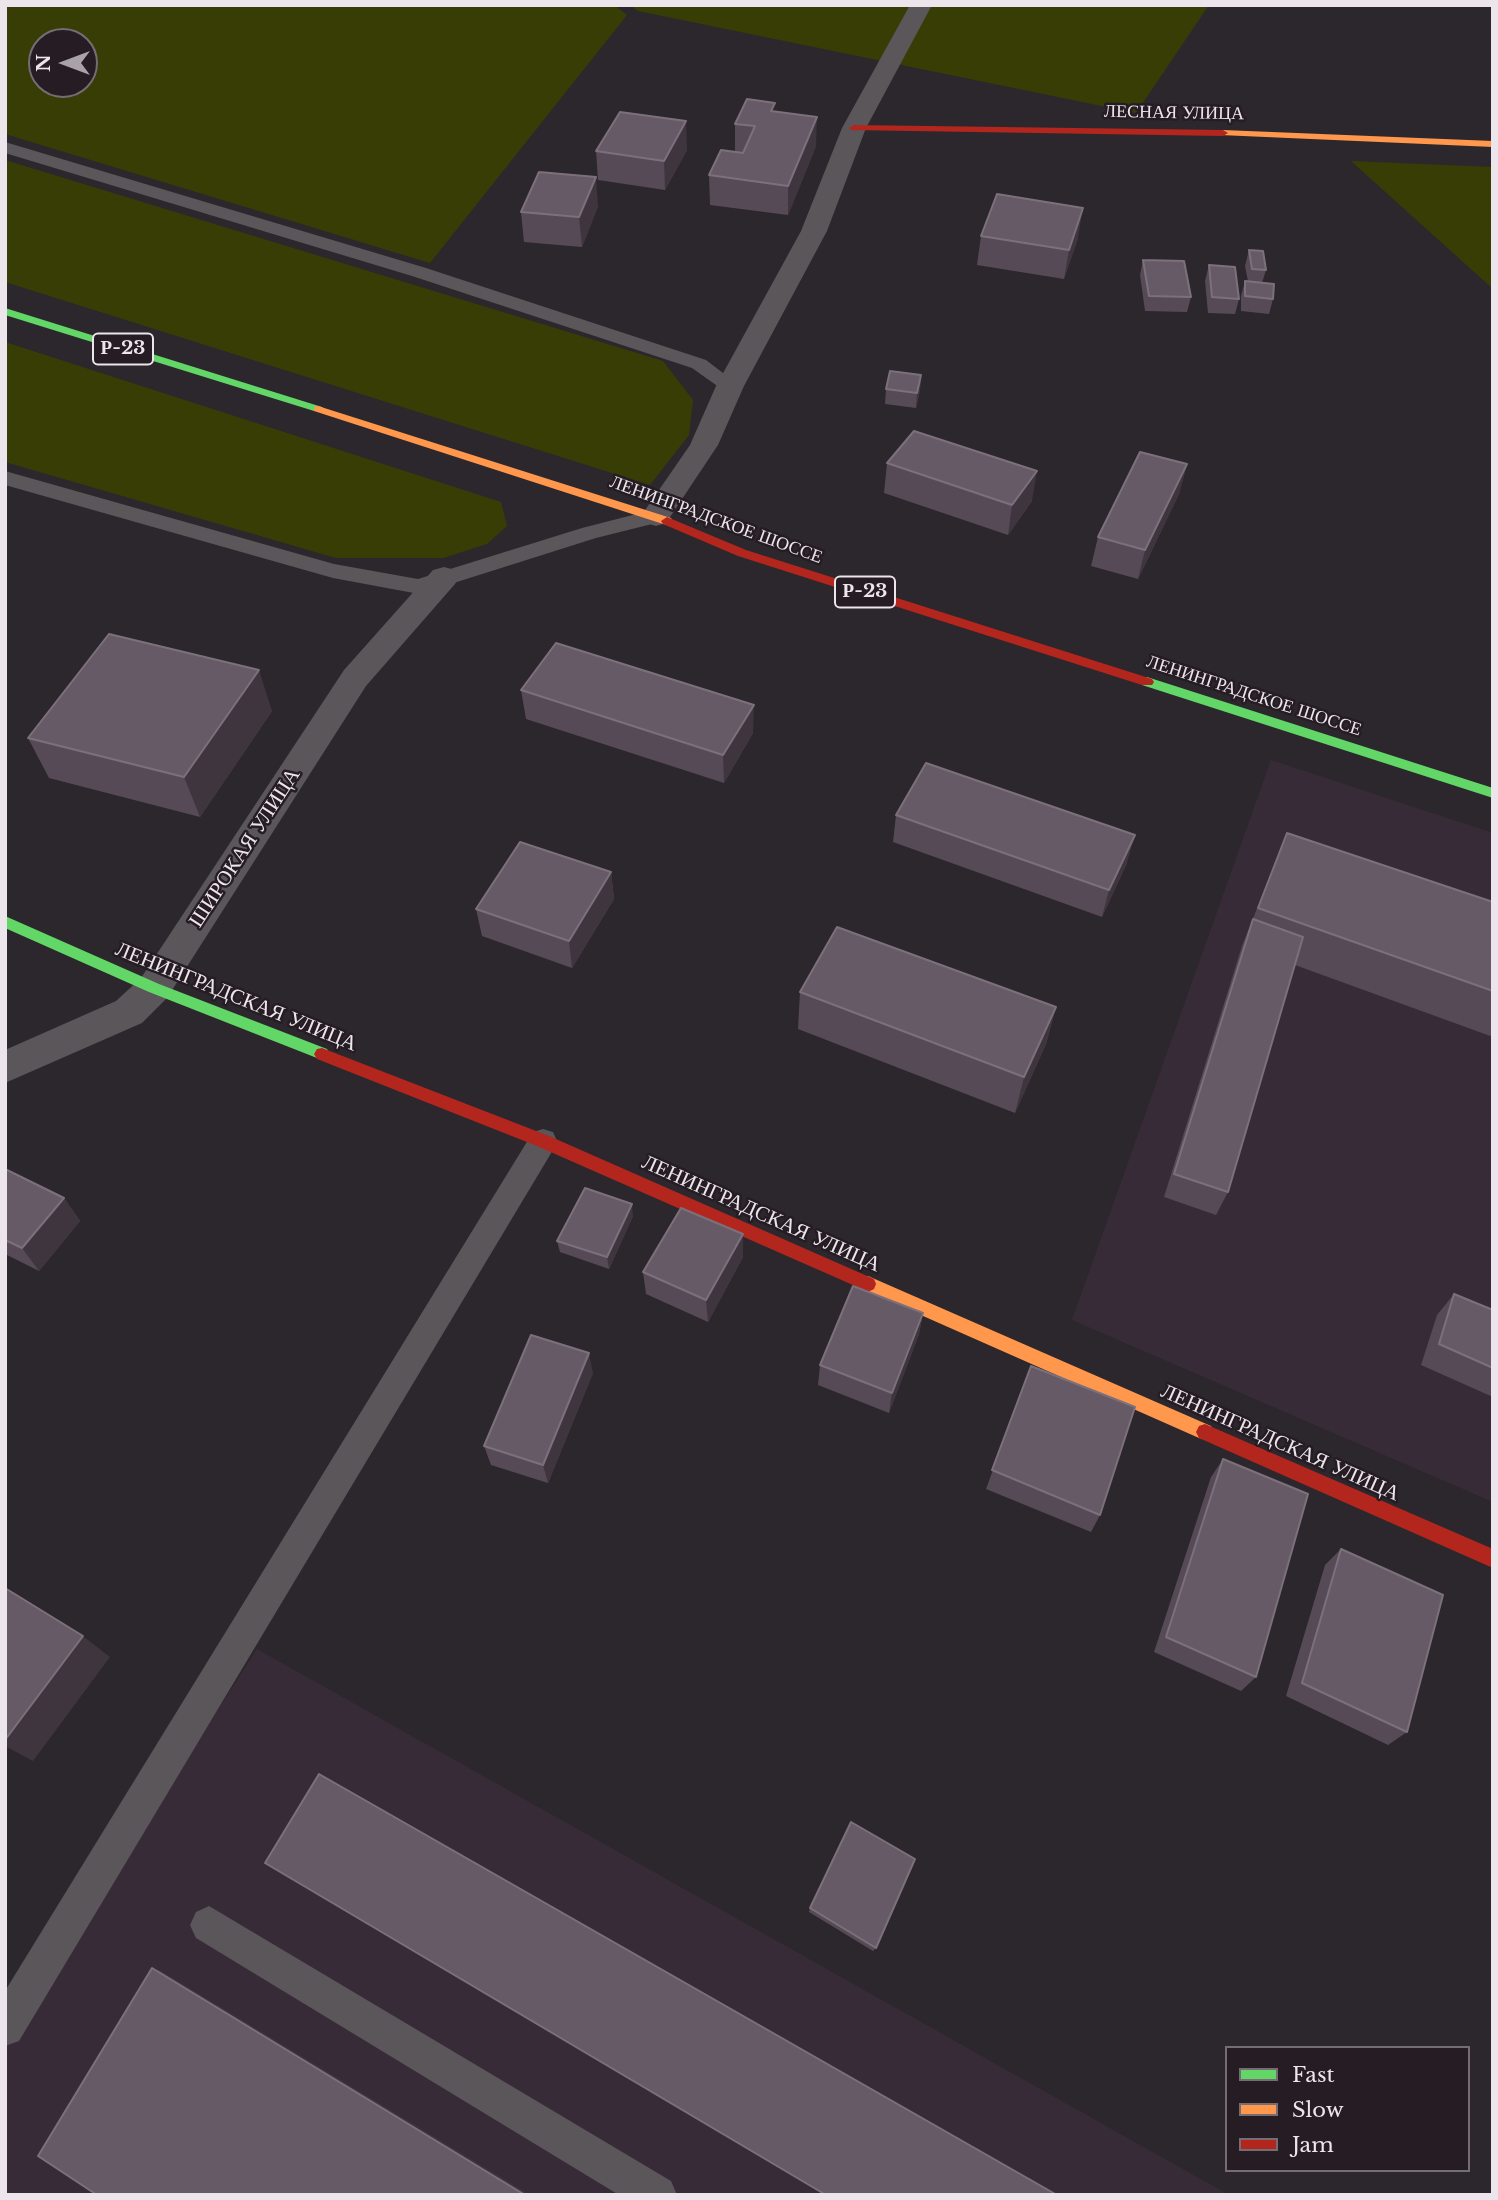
<!DOCTYPE html>
<meta charset="utf-8">
<style>
body{margin:0}
#map{position:relative;width:1498px;height:2200px;overflow:hidden;background:#2c272c;font-family:"Libre Baskerville",serif}
canvas{display:block}
.frame{position:absolute;inset:0;border:7px solid #ece5eb;pointer-events:none}
.legend{position:absolute;left:1225px;top:2046px;width:245px;height:126px;box-sizing:border-box;background:#251c24;border:2px solid #756c74;margin:0;padding:9px 12px;list-style:none;font-size:21px;color:#ece5eb}
.legend li{display:flex;align-items:center;gap:14px;height:35px}
.legend b{width:35px;border:2px solid #756c74}
.north{position:absolute;left:28px;top:28px;width:70px;height:70px;box-sizing:border-box;background:#251c24;border:2px solid #756c74;border-radius:50%;rotate:270deg;font-size:19px;font-weight:700;line-height:28px;text-align:center;color:#ece5eb}
.north::after{content:'';display:block;margin:auto;width:24px;height:32px;background:#a9a2a8;clip-path:polygon(50% 0,100% 100%,50% 72%,0 100%)}
</style>
<div id="map">
<canvas width="1498" height="2200"></canvas>
<div class="frame"></div>
<ul class="legend">
<li><b style="height:9px;background:#63d668"></b>Fast</li>
<li><b style="height:9px;background:#ff974d"></b>Slow</li>
<li><b style="height:9px;background:#b3261e"></b>Jam</li>
</ul>
<div class="north">N</div>
</div>
<script>
const c = document.querySelector('canvas').getContext('2d');
c.lineJoin = 'round';
function fillPath(path, color) {
  c.fillStyle = color;
  c.fill(path, 'evenodd');
}
function poly(rows) {
  const path = new Path2D();
  for (const r of rows) {
    path.moveTo(r[0], r[1]);
    for (let i = 2; i < r.length; i += 2) path.lineTo(r[i], r[i + 1]);
  }
  return path;
}
function trace(path, color, width, dash) {
  c.strokeStyle = color;
  c.lineWidth = width;
  c.lineCap = dash ? 'butt' : 'round';
  c.setLineDash(dash || []);
  c.stroke(path);
}
function label(font, color, halo, rows, align = 'center') {
  c.font = font + ' "Libre Baskerville",serif';
  c.lineWidth = 5;
  c.setLineDash([]);
  c.textBaseline = 'middle';
  c.strokeStyle = halo;
  c.fillStyle = color;
  for (const [text, x, y, turn = 0] of rows) {
    c.save();
    c.translate(x, y);
    c.rotate((+turn || 0) * Math.PI / 180);
    c.textAlign = isNaN(turn) ? turn : align;
    if (halo) c.strokeText(text, 0, 0);
    c.fillText(text, 0, 0);
    c.restore();
  }
}
const built = poly([
 [1271,760,1493,833,1493,1502,1072,1320],
 [257,1649,1229,2195,5,2195,5,2042]
]);
const green = poly([
 [5,5,614,5,627,15,430,263,5,134],
 [84,42,84,84,42,84,42,42],
 [630,5,1209,5,1136,113,638,11],
 [5,160,663,361,693,400,689,435,650,485,5,282],
 [1351,161,1493,167,1493,289],
 [5,342,501,502,507,526,487,544,443,558,336,558,5,462]
]);
const lane = poly([
 [5,142,426,268,706,360,740,386,737,390,723,390,692,368,412,276,5,153,5,142],
 [5,471,334,564,418,579,582,528,656,509,667,516,664,521,596,538,419,594,333,578,5,485,5,471],
 [543,1129,553,1132,557,1141,553,1150,19,2041,5,2046,5,1991,533,1132,543,1129],
 [209,1906,671,2181,677,2195,619,2195,196,1938,190,1925,196,1912,209,1906]
]);
const street = poly([
 [910,5,932,5,866,128,827,231,744,386,718,445,666,523,656,526,646,523,641,516,690,445,716,386,801,231,842,128,910,5],
 [444,567,455,570,459,577,455,584,366,686,167,998,142,1023,5,1083,5,1050,116,1001,141,978,344,670,433,570,444,567]
]);
const fast = poly([
 [5,308,322,407,324,409,322,411,314,411,5,315,5,308],
 [1147,677,1493,788,1493,798,1142,685,1142,679,1147,677],
 [5,916,159,984,327,1049,330,1054,327,1059,322,1060,149,992,5,928,5,916]
]);
const slow = poly([
 [1223,130,1493,141,1493,147,1220,135,1218,133,1223,130],
 [318,406,671,518,673,521,667,525,663,524,314,411,314,407,318,406],
 [868,1276,1211,1426,1214,1432,1211,1438,1205,1440,1199,1438,862,1289,860,1284,862,1279,868,1276]
]);
const jam = poly([
 [854,125,1223,130,1228,133,1223,136,851,130,849,128,854,125],
 [667,517,746,550,1152,679,1154,682,1152,685,1142,685,738,556,663,524,661,521,667,517],
 [322,1048,549,1136,874,1279,876,1284,874,1289,868,1292,862,1289,537,1146,317,1059,314,1054,317,1049,322,1048],
 [1205,1424,1493,1549,1493,1568,1199,1438,1196,1432,1199,1426,1205,1424]
]);
const wall = poly([
 [775,112,816,146,788,215,710,205,709,175,735,152,735,124],
 [687,150,665,190,598,180,596,151],
 [598,206,582,247,524,242,521,212],
 [981,236,1078,238,1064,279,977,265],
 [1249,250,1266,270,1262,283,1273,299,1269,314,1241,311,1241,296,1245,281,1248,281,1245,266],
 [1143,260,1191,297,1187,312,1145,311,1140,275],
 [1209,265,1239,299,1235,314,1208,313,1205,281],
 [921,375,920,390,916,408,885,404,886,389],
 [887,463,1032,501,1008,535,884,493],
 [1187,464,1179,494,1138,579,1091,566,1098,537],
 [521,690,753,733,724,783,526,719],
 [272,711,200,817,49,778,28,738],
 [896,815,1127,863,1102,917,893,842],
 [1287,833,1493,902,1493,1037,1295,965,1228,1192,1216,1215,1164,1197,1242,946],
 [611,872,614,899,572,968,482,936,476,909],
 [800,992,1056,1007,1046,1044,1015,1113,798,1029],
 [5,1169,64,1198,80,1221,39,1271,5,1254],
 [633,1216,609,1269,560,1252,557,1241],
 [743,1257,708,1322,646,1294,643,1272],
 [1454,1294,1493,1310,1493,1397,1421,1365,1437,1315],
 [923,1313,919,1334,889,1413,818,1385,820,1365],
 [1031,1366,1100,1515,1091,1532,986,1489],
 [593,1373,548,1483,491,1465,484,1446],
 [1223,1459,1256,1677,1241,1691,1154,1652,1211,1477],
 [1341,1549,1407,1732,1388,1745,1286,1696,1325,1565],
 [810,1908,876,1948,873,1951,809,1912]
]);
const shadedWall = poly([
 [817,117,816,146,788,215,788,186],
 [686,121,687,150,665,190,664,161],
 [596,177,598,206,582,247,579,217],
 [1083,208,1078,238,1064,279,1069,250],
 [921,375,920,390,916,408,917,393],
 [1187,464,1179,494,1138,579,1145,550],
 [1037,471,1032,501,1008,535,1012,505],
 [259,670,272,711,200,817,184,777],
 [754,705,753,733,724,783,723,755],
 [1135,835,1127,863,1102,917,1109,890],
 [611,872,614,899,572,968,569,941],
 [1056,1007,1046,1044,1015,1113,1024,1077],
 [64,1198,80,1221,39,1271,22,1248],
 [632,1204,633,1216,609,1269,607,1257],
 [743,1234,743,1257,708,1322,706,1300],
 [923,1313,919,1334,889,1413,892,1393],
 [589,1353,593,1373,548,1483,543,1465],
 [83,1636,110,1657,33,1761,5,1746,5,1740],
 [152,1968,161,1971,530,2195,525,2195]
]);
const building = poly([
 [747,99,775,103,771,111,817,117,788,186,709,175,721,150,743,153,755,126,735,124,747,99],
 [620,112,686,121,664,161,596,151,620,112],
 [539,172,596,177,579,217,521,212,539,172],
 [997,194,1083,208,1069,250,981,236,997,194],
 [1249,250,1263,251,1266,270,1252,269,1249,250],
 [1143,260,1184,261,1191,297,1149,296,1143,260],
 [1209,265,1235,267,1239,299,1212,297,1209,265],
 [1245,281,1274,284,1273,299,1245,296,1245,281],
 [890,371,921,375,917,393,886,389,890,371],
 [914,431,1037,471,1012,505,887,463,914,431],
 [1140,452,1187,464,1145,550,1098,537,1140,452],
 [109,634,259,670,184,777,28,738,109,634],
 [556,643,754,705,723,755,521,690,556,643],
 [926,763,1135,835,1109,890,896,815,926,763],
 [1287,833,1493,902,1493,991,1258,908,1287,833],
 [520,842,611,872,569,941,476,909,520,842],
 [1253,919,1303,937,1228,1192,1174,1174,1253,919],
 [837,927,1056,1007,1024,1077,800,992,837,927],
 [5,1169,64,1198,22,1248,5,1240,5,1169],
 [585,1188,632,1204,607,1257,557,1241,585,1188],
 [681,1208,743,1234,706,1300,643,1272,681,1208],
 [853,1286,923,1313,892,1393,820,1365,853,1286],
 [1454,1294,1493,1310,1493,1368,1439,1344,1454,1294],
 [531,1335,589,1353,543,1465,484,1446,531,1335],
 [1031,1366,1135,1407,1100,1515,992,1470,1031,1366],
 [1223,1459,1308,1494,1256,1677,1166,1637,1223,1459],
 [1341,1549,1443,1595,1407,1732,1302,1683,1341,1549],
 [5,1588,83,1636,5,1740,5,1588],
 [319,1774,1057,2195,826,2195,265,1863,319,1774],
 [851,1822,915,1859,876,1948,810,1908,851,1822],
 [152,1968,525,2195,97,2195,38,2156,152,1968]
]);
const farStreetnames = [
 ["ЛЕСНАЯ УЛИЦА",1174,113,1],
 ["ЛЕНИНГРАДСКОЕ ШОССЕ",716,520,20],
 ["ЛЕНИНГРАДСКОЕ ШОССЕ",1254,696,18]
];
const shields = [
 [123,349,60],
 [865,592,60]
];
const shieldNames = [
 ["Р-23",123,349],
 ["Р-23",865,592]
];
const streetNames = [
 ["ШИРОКАЯ УЛИЦА",245,848,-57],
 ["ЛЕНИНГРАДСКАЯ УЛИЦА",236,997,22],
 ["ЛЕНИНГРАДСКАЯ УЛИЦА",761,1214,24],
 ["ЛЕНИНГРАДСКАЯ УЛИЦА",1280,1443,24]
];
fillPath(built, '#382b38');
fillPath(green, '#383d06');
fillPath(lane, '#5a565a');
fillPath(street, '#5a565a');
fillPath(fast, '#63d668');
fillPath(slow, '#ff974d');
fillPath(jam, '#b3261e');
fillPath(wall, '#574a57');
fillPath(shadedWall, '#3f353f');
fillPath(building, '#675a67');
trace(building, '#7c707c', 2);
label('18px', '#ece5eb', '#251c24', farStreetnames);
for (const [x, y, w] of shields) {
  const box = new Path2D();
  box.roundRect(x - w / 2, y - 15.5, w, 31, 5);
  c.fillStyle = '#251c24';
  c.fill(box);
  trace(box, '#ece5eb', 2);
}
label('bold 19px', '#ece5eb', null, shieldNames);
label('21px', '#ece5eb', '#251c24', streetNames);
</script>
